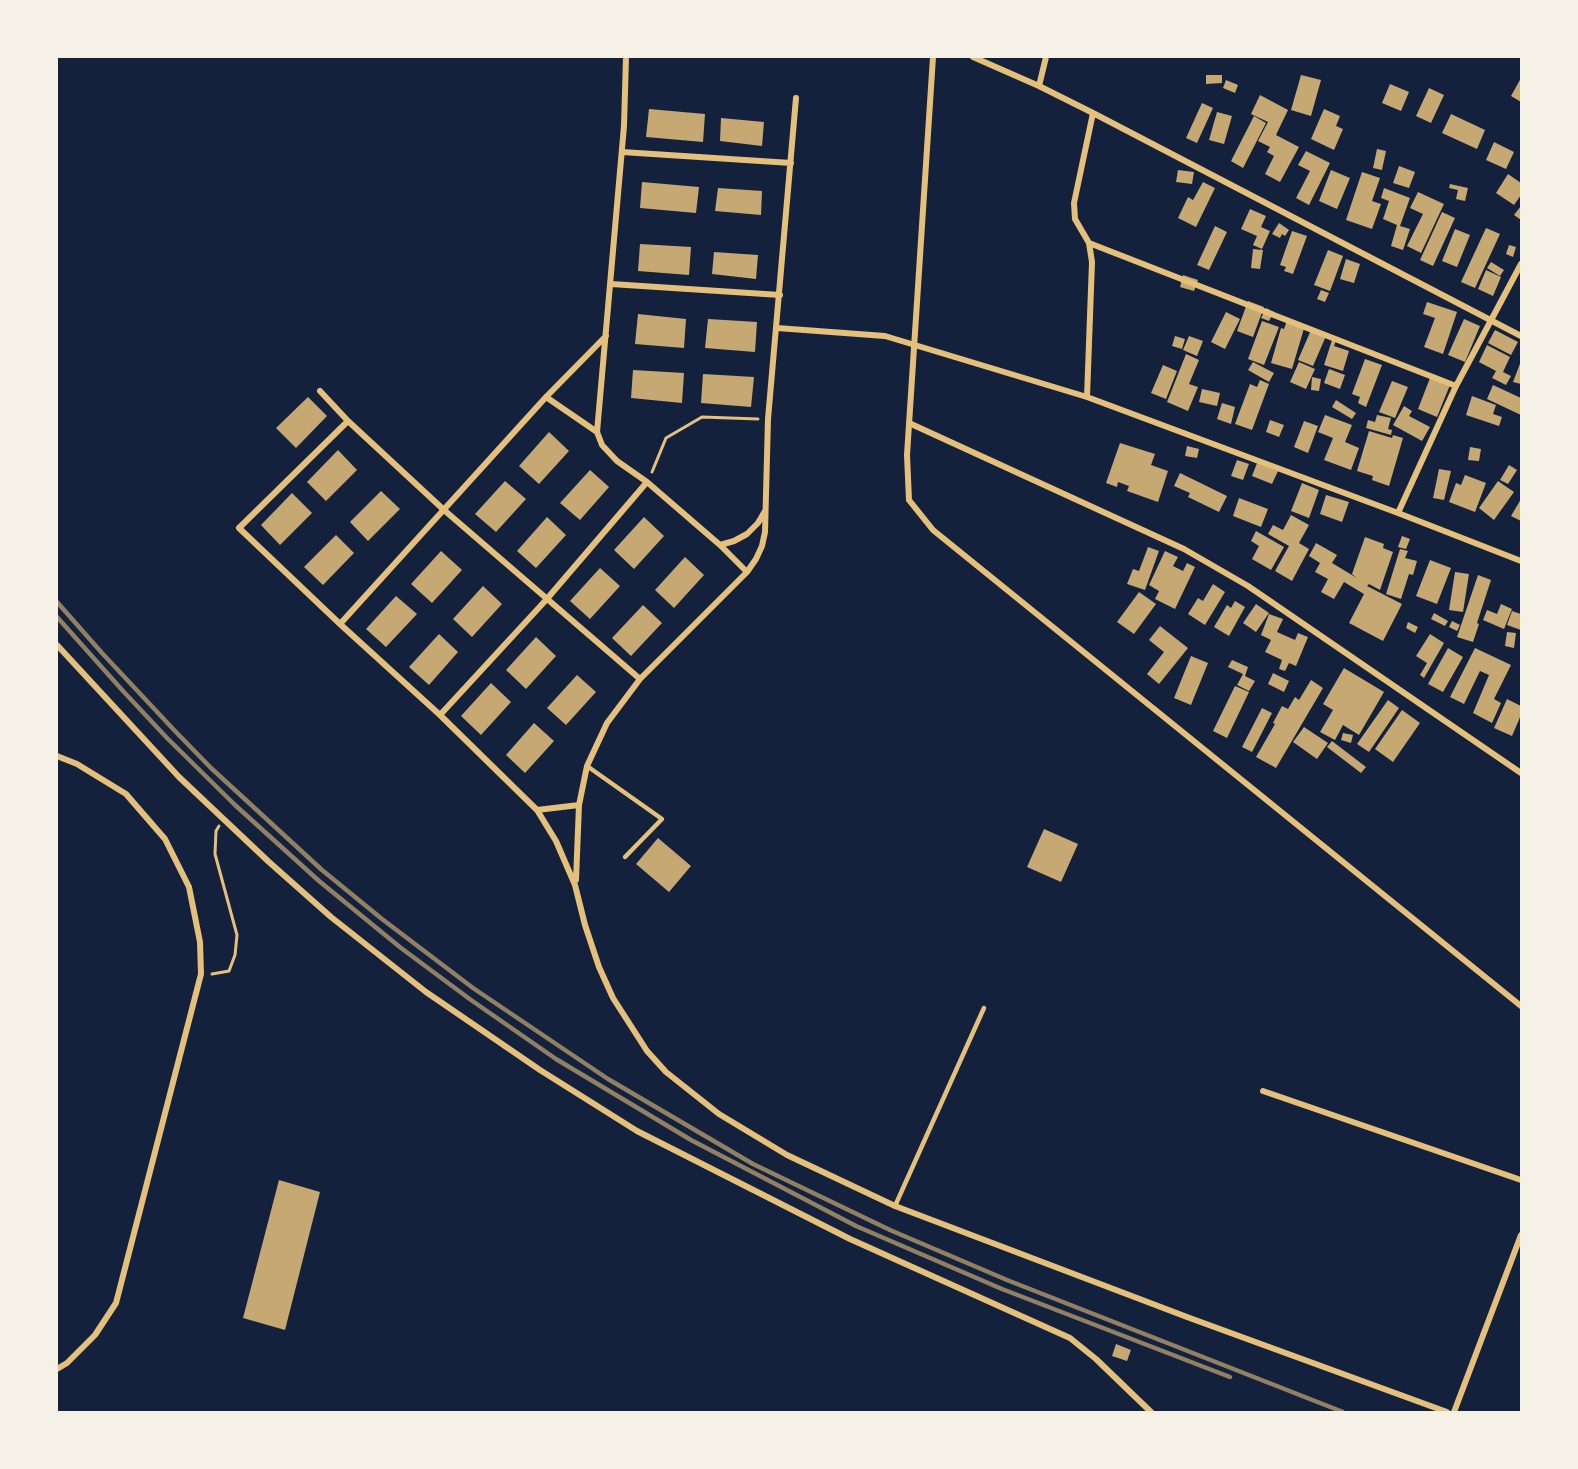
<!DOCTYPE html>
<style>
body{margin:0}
#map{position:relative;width:1578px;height:1469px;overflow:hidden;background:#14213d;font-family:"Sofia Sans Condensed",sans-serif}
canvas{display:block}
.frame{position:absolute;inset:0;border:58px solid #f6f1e7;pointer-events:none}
</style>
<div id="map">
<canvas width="1578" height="1469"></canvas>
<div class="frame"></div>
</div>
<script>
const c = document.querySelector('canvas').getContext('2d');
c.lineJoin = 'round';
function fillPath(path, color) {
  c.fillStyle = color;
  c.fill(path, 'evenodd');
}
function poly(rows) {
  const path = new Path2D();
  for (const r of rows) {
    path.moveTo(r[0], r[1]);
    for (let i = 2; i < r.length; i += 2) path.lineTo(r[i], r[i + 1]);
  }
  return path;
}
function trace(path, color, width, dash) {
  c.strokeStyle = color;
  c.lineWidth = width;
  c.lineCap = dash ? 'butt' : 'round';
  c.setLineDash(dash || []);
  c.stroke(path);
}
const building = poly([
 [1206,75,1222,75,1222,83,1206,84],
 [1301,75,1321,80,1311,116,1291,110],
 [1521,78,1521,102,1511,96],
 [1226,80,1238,85,1235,93,1223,88],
 [1390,84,1409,92,1401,111,1382,103],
 [1429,88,1444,95,1431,123,1416,116],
 [1260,95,1288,110,1276,135,1299,147,1280,182,1265,174,1274,156,1267,152,1270,147,1258,141,1268,122,1251,114],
 [1202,103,1213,108,1197,143,1186,138],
 [649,109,705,114,703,142,646,137],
 [1324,109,1340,116,1336,126,1343,129,1334,150,1311,139],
 [1217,112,1232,116,1224,144,1209,140],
 [1451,114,1485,130,1477,149,1442,133],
 [1254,116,1266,123,1243,168,1231,161],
 [721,118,764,122,762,146,720,141],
 [1494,142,1514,152,1506,169,1486,160],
 [1377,149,1386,151,1382,170,1373,168],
 [1306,151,1330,163,1309,205,1296,198,1310,171,1298,165],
 [1399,166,1415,172,1409,188,1393,183],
 [1178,170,1194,172,1192,184,1176,182],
 [1331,170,1350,178,1337,209,1319,201],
 [1362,172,1380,178,1372,201,1381,204,1372,229,1346,220],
 [1508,174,1521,183,1521,195,1514,205,1496,193],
 [642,182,699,187,696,213,640,208],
 [1203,182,1215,188,1196,227,1178,218,1188,197,1193,200],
 [1450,184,1468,188,1465,201,1456,199,1458,190,1449,188],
 [718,188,762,191,761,215,715,211],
 [1384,188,1410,198,1400,226,1410,229,1403,250,1391,246,1397,225,1383,219,1389,201,1381,198],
 [1418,192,1444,204,1421,253,1407,246,1423,214,1410,208],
 [1521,206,1521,220,1514,215],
 [1250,209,1266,216,1261,227,1270,231,1262,249,1253,245,1257,236,1241,229],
 [1442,212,1455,218,1433,266,1420,260],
 [1279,223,1289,230,1285,236,1282,234,1280,238,1272,234],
 [1215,226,1227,232,1209,270,1197,265],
 [1486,228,1500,234,1475,288,1461,282],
 [1455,229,1470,235,1457,267,1442,261],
 [1292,231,1307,236,1293,274,1284,271,1286,267,1280,265],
 [640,244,691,247,689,275,638,271],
 [1509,245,1516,247,1513,257,1506,254],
 [1253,249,1263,250,1260,269,1251,268],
 [1328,250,1343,256,1330,291,1314,285],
 [714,252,758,255,756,279,712,274],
 [1346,259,1360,264,1354,283,1340,279],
 [1491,262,1504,270,1500,276,1487,268],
 [1486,270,1501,277,1493,296,1478,289],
 [1183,275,1198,280,1194,291,1180,287],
 [1321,290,1329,293,1325,302,1317,299],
 [1248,301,1264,307,1253,337,1237,331],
 [1427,302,1457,312,1443,354,1424,347,1435,318,1423,314],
 [1266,308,1274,312,1269,321,1261,318],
 [1226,312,1240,319,1225,349,1211,342],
 [638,314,686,319,684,348,635,344],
 [708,319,757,322,755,352,705,348],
 [1464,319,1480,326,1465,362,1448,355],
 [1287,320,1305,325,1292,369,1271,363,1281,328,1284,329],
 [1262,321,1279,327,1264,365,1248,359],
 [1311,330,1326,336,1313,366,1298,360],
 [1495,330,1518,342,1511,355,1488,343],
 [1175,336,1185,339,1182,349,1172,346],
 [1189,336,1203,341,1197,356,1183,350],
 [1333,337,1337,338,1334,346,1349,351,1343,371,1324,365],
 [1487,345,1510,357,1503,372,1511,376,1506,385,1492,378,1496,371,1479,362],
 [1186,354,1199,360,1189,384,1198,387,1188,411,1167,402],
 [1365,359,1382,365,1366,407,1358,403,1360,397,1352,394],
 [1521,361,1521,384,1513,382],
 [1253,362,1274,373,1269,382,1248,370],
 [1299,362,1315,369,1306,389,1290,382],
 [1163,365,1177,371,1166,399,1151,393],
 [1329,369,1345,375,1340,389,1324,383],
 [633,370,684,373,682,403,631,398],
 [703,374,754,377,751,407,701,403],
 [1312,377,1321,379,1319,391,1311,390],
 [1430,378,1450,385,1437,417,1418,409],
 [1260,380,1269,384,1252,430,1235,424,1250,384,1257,387],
 [1392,381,1408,387,1395,418,1379,412],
 [1493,385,1521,398,1521,415,1487,399],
 [1202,389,1220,393,1217,406,1199,402],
 [1472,396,1496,405,1493,414,1502,417,1499,426,1466,415],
 [308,397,327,416,296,448,276,428],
 [1336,400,1356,413,1352,419,1332,407],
 [1222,403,1235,407,1231,424,1217,419],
 [1404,406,1412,411,1409,416,1430,427,1422,441,1393,425],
 [1325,415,1352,425,1345,442,1359,448,1351,470,1324,460,1333,438,1318,432],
 [1377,415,1391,418,1388,429,1392,430,1391,435,1366,428,1368,420,1375,422],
 [1270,420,1284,425,1279,437,1266,432],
 [1304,421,1318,426,1308,453,1294,447],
 [1369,431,1392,438,1393,435,1403,438,1389,486,1372,480,1373,476,1357,471],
 [549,432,569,451,539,484,519,466],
 [1120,443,1155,454,1151,465,1168,471,1158,502,1127,491,1129,486,1118,482,1117,487,1106,483],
 [1187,446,1199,449,1197,458,1185,456],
 [1470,447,1481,449,1479,461,1468,460],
 [338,450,357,470,326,501,307,482],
 [1237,460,1249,464,1243,480,1231,476],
 [1257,463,1278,471,1272,484,1252,476],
 [1509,465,1517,470,1508,484,1500,480],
 [1439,469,1451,471,1444,500,1433,498],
 [590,470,609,487,580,520,560,503],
 [1180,473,1227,496,1219,512,1188,497,1190,493,1174,486],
 [1465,475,1486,483,1475,512,1449,502,1456,483,1461,485],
 [505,481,526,499,496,532,475,514],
 [1498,481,1514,492,1494,520,1479,508],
 [1302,483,1319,490,1309,518,1291,511],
 [381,491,400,509,368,541,350,522],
 [292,493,312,513,280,545,261,525],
 [1326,495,1349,502,1342,522,1320,514],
 [1239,498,1268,509,1261,527,1233,516],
 [1521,499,1521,521,1511,516],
 [1291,515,1309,525,1299,543,1309,549,1292,581,1275,571,1289,546,1268,534,1273,525,1283,530],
 [547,517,566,535,536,568,517,551],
 [644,517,664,536,634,569,614,550],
 [1256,531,1284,547,1271,570,1252,559,1259,546,1251,541],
 [336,535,354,553,323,585,304,567],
 [1402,536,1410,539,1406,549,1398,547],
 [1365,537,1384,544,1383,548,1393,552,1380,590,1369,584,1367,586,1402,604,1383,641,1349,623,1364,594,1344,582,1334,599,1321,592,1328,579,1315,572,1320,563,1309,556,1316,543,1337,555,1332,563,1357,578,1352,574],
 [1148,547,1159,551,1145,590,1127,584,1133,569,1139,571],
 [1400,549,1408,551,1405,558,1417,561,1413,575,1409,574,1401,599,1386,594],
 [441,551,462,570,432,603,411,584],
 [1165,551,1178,557,1173,566,1183,571,1187,563,1195,567,1175,609,1155,599,1159,591,1149,585],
 [685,557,704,575,674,608,655,590],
 [1430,560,1451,568,1437,604,1416,596],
 [600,568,620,586,590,619,570,601],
 [1455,572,1469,574,1463,612,1449,610],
 [1478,575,1491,580,1477,623,1479,624,1473,642,1457,637],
 [1213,584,1225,592,1205,625,1188,614,1198,598,1203,601],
 [483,586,502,604,472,637,453,619],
 [1139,592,1156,604,1134,634,1117,622],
 [396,596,417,614,386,647,366,629],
 [1235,601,1245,607,1229,636,1214,627,1227,605,1231,608],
 [1256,604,1269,613,1256,632,1243,623],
 [1501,604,1512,609,1504,629,1483,620,1487,610,1497,614],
 [643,605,662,623,631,656,612,638],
 [1512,611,1521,614,1521,630,1507,625],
 [1434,613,1448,621,1445,626,1431,619],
 [1269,614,1283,619,1277,632,1295,640,1298,633,1308,637,1296,666,1289,663,1285,671,1279,669,1282,660,1265,652,1271,640,1261,635],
 [1452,621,1460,625,1457,631,1449,627],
 [1408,622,1418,627,1415,633,1406,628],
 [1160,626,1188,648,1159,684,1147,674,1164,652,1149,640],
 [1507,632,1516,633,1514,648,1505,646],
 [439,634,458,652,429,685,409,667],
 [1430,634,1444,643,1424,678,1420,675,1427,663,1416,656],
 [536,637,556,656,526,689,506,670],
 [1448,648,1463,657,1443,692,1428,684],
 [1475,648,1511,665,1494,699,1501,703,1492,723,1473,713,1489,675,1480,671,1464,704,1450,697],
 [1191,656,1208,663,1191,705,1174,698],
 [1232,660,1248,667,1245,676,1255,681,1249,691,1237,685,1243,674,1228,667],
 [1344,668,1384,692,1359,735,1343,725,1335,740,1320,732,1333,710,1323,704],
 [1273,673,1289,681,1284,692,1268,684],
 [577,675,596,692,566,725,547,708],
 [1311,680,1323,688,1276,768,1256,757,1275,724,1273,723,1282,706,1288,709,1295,697,1299,700],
 [491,683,511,702,481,735,461,716],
 [1235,686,1249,692,1227,738,1213,731],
 [1507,699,1521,706,1521,715,1512,736,1494,728],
 [1388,700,1399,708,1369,752,1357,744],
 [1262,708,1272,713,1252,752,1242,747],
 [1402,710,1420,723,1393,762,1375,749],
 [534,723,554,741,525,773,506,755],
 [1304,727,1328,743,1317,759,1293,742],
 [1343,733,1353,735,1351,743,1341,740],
 [1332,741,1366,767,1361,773,1327,747],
 [1044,829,1078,844,1061,882,1027,867],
 [658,838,691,866,669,892,636,864],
 [279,1180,320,1192,285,1330,243,1318],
 [1116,1344,1131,1350,1127,1361,1112,1356]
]);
const path = poly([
 [652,472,666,438,702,417,758,419],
 [212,974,229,971,235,955,237,935,215,854,216,831,219,826]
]);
const service = poly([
 [587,766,662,819,625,857],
 [895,1206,984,1008]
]);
const minor = poly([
 [933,57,907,455,909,500,933,530,1521,1006],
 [973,57,1039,86,1093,113,1521,336],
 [1039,86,1046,57],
 [622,152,791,163],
 [1089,243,1456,386],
 [611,284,780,295],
 [777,328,885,336,1087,397,1398,513,1521,561],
 [320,391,348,421,444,510,640,679],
 [546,397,597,432,602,445,617,461,647,482,720,545,747,572],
 [1087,397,1092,262,1089,243,1075,219,1074,203,1093,113],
 [348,421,239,528,340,624,440,715,537,810,556,841,575,885,585,925,599,967,613,998,647,1051,666,1072,719,1114,787,1155,895,1206,1187,1317,1447,1412],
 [909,423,1184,549,1248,586,1521,773],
 [597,432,624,126,626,57],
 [1398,513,1456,386,1521,264],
 [720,545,734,541,747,534,758,523,765,511],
 [340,624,546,397,606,336],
 [57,645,179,777,269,862,331,917,426,992,540,1070,637,1131,850,1239,1070,1338,1096,1359,1151,1412],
 [440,715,546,600,647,482],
 [57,756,77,764,126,794,165,839,189,887,200,942,201,974,116,1303,95,1335,67,1363,57,1369],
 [537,810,579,805],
 [576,880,579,805,587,766,607,723,640,679,747,572,756,559,762,546,765,532,768,419,796,98],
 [1263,1091,1521,1180],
 [1454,1412,1521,1235]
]);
const rail = poly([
 [57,602,102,653,174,730,211,768,322,870,382,919,473,988,608,1079,753,1164,890,1230,1007,1280,1343,1412],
 [57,617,123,691,167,738,235,805,319,881,401,948,471,1000,556,1059,691,1140,856,1226,1002,1289,1230,1377]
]);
fillPath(building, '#c6a872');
trace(path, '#e5c07b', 3);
trace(service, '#e5c07b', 4.5);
trace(minor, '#e5c07b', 6);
trace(rail, '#918062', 4.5);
</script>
